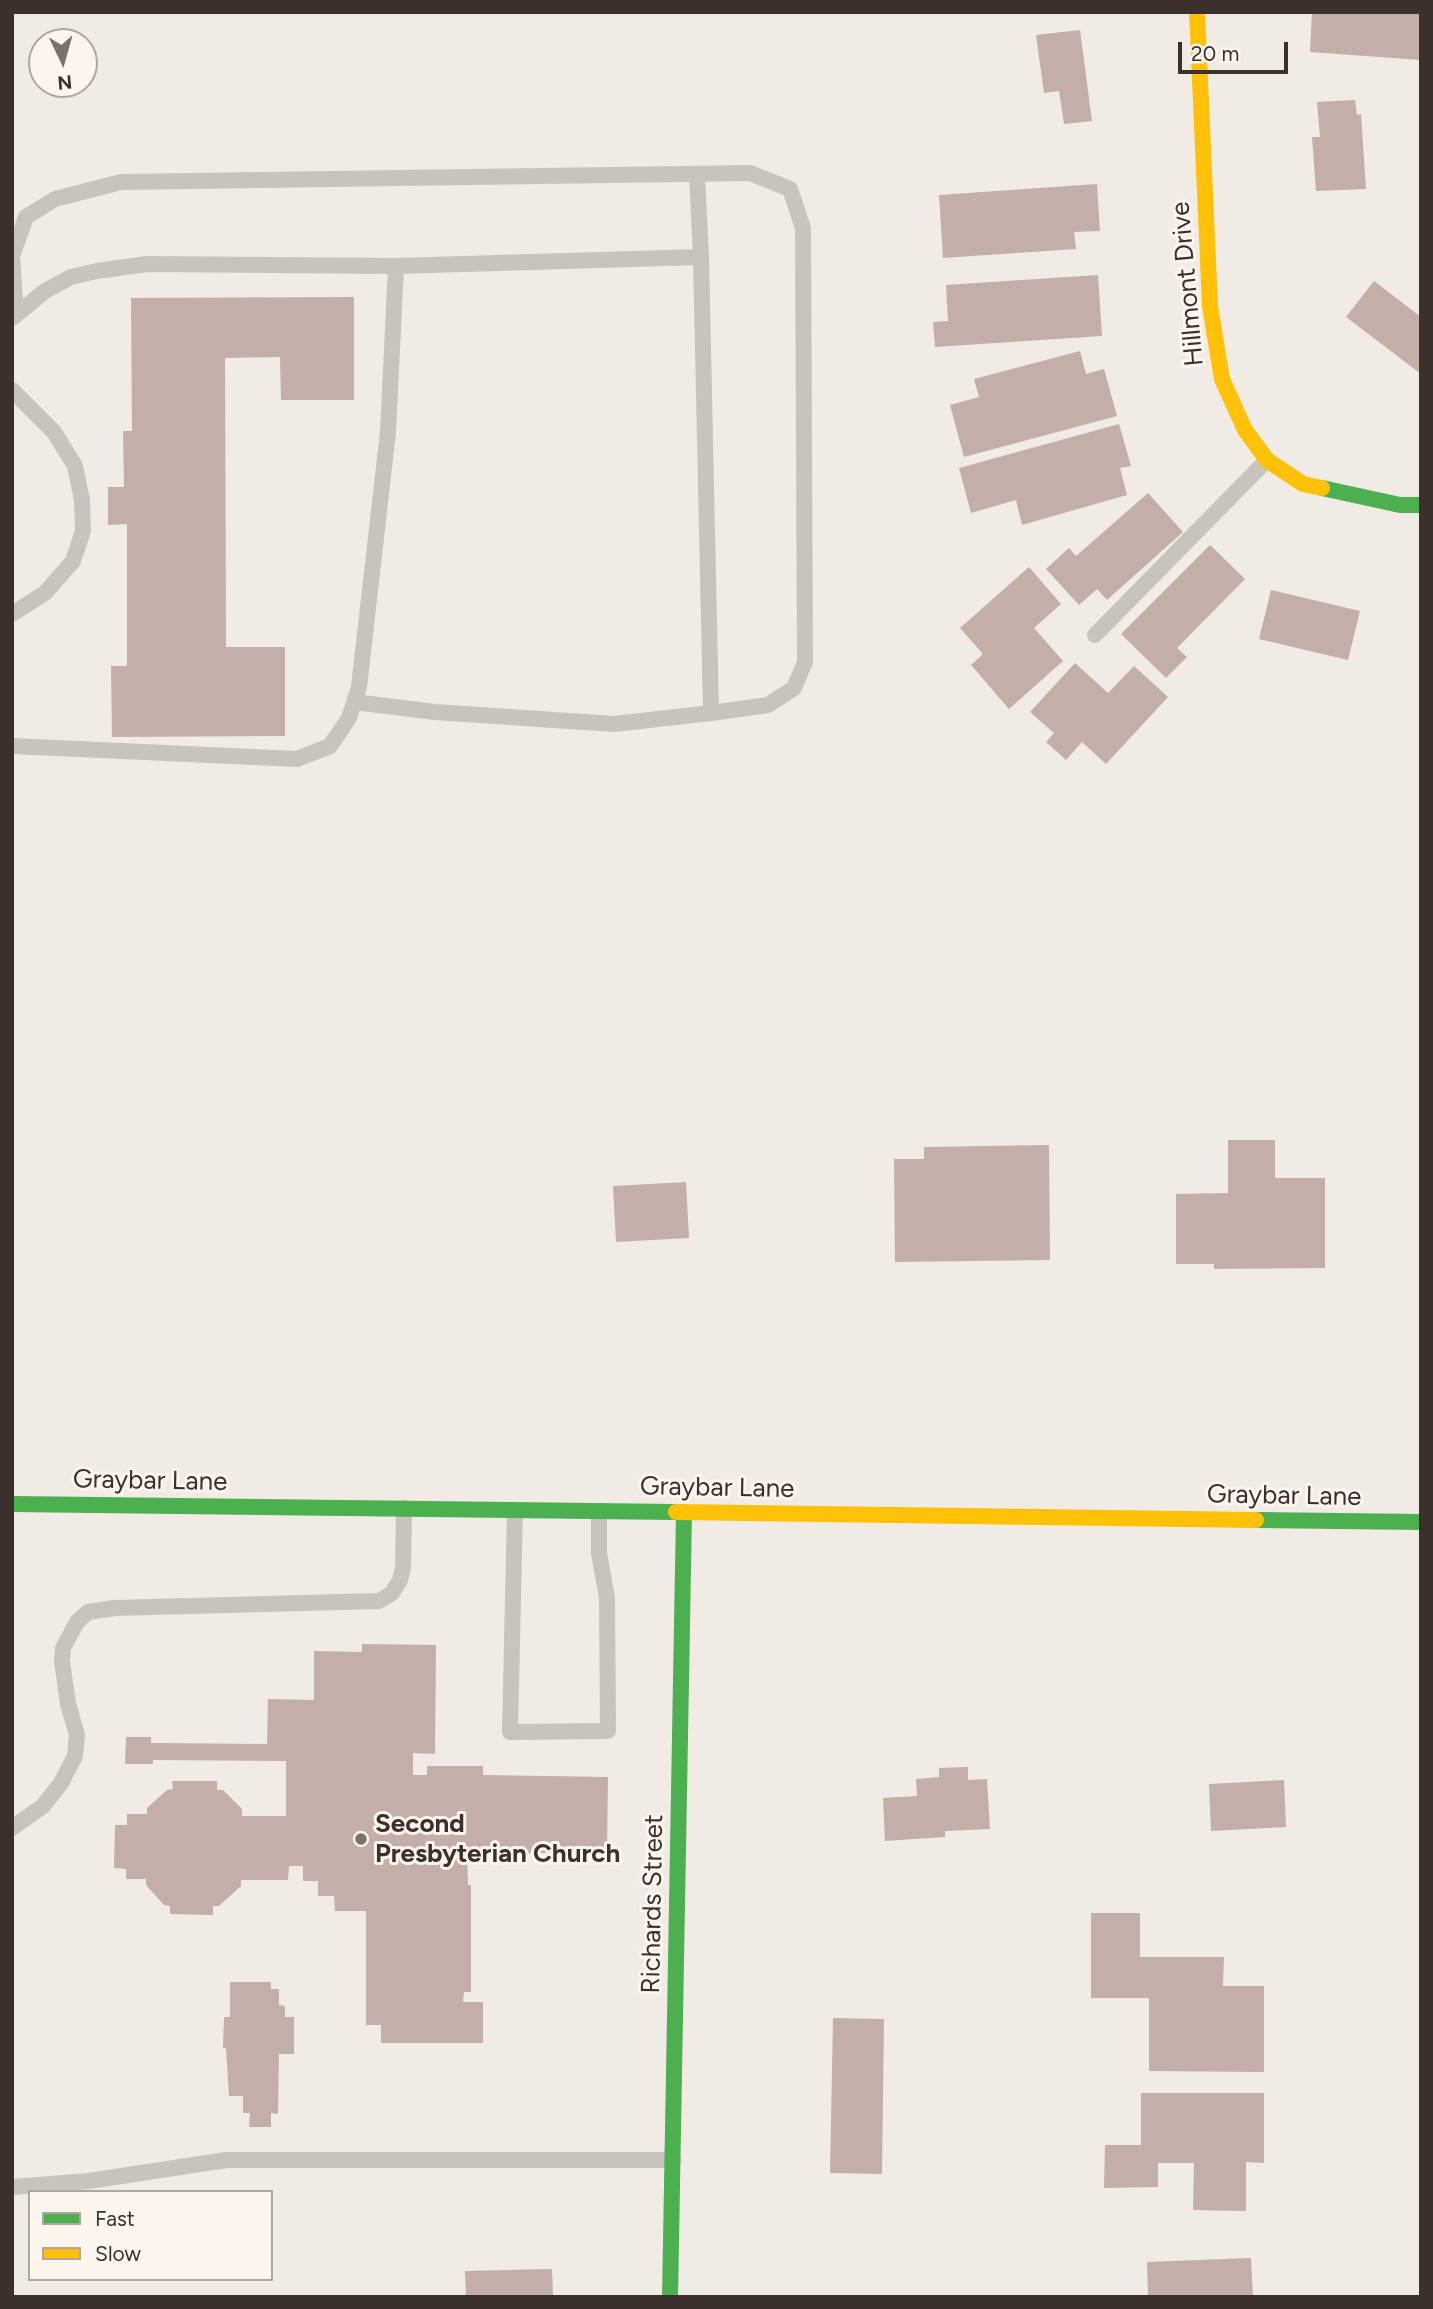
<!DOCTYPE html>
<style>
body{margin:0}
#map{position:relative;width:1433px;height:2309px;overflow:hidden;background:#f0ebe5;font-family:Figtree,sans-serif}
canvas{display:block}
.frame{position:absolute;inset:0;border:14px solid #3b302b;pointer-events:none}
.legend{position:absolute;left:28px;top:2190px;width:245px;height:91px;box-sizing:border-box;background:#fbf5ee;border:2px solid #aea6a0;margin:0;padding:9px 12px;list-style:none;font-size:21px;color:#3b302b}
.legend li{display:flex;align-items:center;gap:14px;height:35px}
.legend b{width:35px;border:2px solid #aea6a0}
.north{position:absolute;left:28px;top:28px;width:70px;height:70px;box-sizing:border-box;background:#fbf5ee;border:2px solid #aea6a0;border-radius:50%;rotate:175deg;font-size:19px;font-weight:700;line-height:28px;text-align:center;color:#3b302b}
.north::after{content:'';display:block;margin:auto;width:24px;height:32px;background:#7a716c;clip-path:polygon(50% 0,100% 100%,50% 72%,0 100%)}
.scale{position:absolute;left:1178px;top:42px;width:110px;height:32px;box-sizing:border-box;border:4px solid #3b302b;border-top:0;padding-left:9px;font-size:21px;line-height:24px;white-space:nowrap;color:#3b302b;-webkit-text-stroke:5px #fbf5ee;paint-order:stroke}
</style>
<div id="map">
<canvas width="1433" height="2309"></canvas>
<div class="frame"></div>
<ul class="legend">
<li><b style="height:9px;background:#4caf50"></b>Fast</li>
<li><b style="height:9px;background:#ffc107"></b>Slow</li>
</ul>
<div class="north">N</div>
<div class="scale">20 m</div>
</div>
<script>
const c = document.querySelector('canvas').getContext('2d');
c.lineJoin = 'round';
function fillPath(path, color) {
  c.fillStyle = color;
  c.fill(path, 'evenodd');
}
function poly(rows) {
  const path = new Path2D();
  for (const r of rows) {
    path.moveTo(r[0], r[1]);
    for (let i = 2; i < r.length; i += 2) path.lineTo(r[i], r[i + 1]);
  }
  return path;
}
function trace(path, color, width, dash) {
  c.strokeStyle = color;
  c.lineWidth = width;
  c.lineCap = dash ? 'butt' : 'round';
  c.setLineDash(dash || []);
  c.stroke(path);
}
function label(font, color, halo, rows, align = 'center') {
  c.font = font + ' Figtree,sans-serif';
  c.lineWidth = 6;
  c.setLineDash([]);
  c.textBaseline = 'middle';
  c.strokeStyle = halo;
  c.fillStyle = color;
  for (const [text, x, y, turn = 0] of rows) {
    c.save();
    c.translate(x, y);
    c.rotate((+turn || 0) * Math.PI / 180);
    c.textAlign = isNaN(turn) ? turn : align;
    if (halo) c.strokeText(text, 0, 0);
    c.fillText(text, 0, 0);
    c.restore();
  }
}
const building = poly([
 [1312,12,1421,12,1421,60,1310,52],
 [1080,30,1092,121,1064,124,1059,91,1044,93,1036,35],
 [1355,100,1357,115,1361,114,1366,189,1316,191,1312,137,1320,137,1317,102],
 [1097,184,1100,231,1074,232,1076,249,943,258,939,195],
 [1098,275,1102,336,935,347,933,322,948,321,946,285],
 [1374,281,1421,317,1421,374,1346,317],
 [354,297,354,400,281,400,280,357,225,358,226,647,285,647,285,736,112,737,111,666,127,666,127,524,108,525,108,487,124,487,123,431,132,431,131,298],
 [1080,351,1086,374,1104,369,1117,416,964,457,950,405,979,397,974,379],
 [1119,424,1131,466,1120,468,1127,495,1022,525,1016,500,971,513,959,468],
 [1148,493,1183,532,1107,600,1097,589,1079,605,1046,569,1069,548,1076,556],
 [1210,545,1245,579,1177,648,1187,657,1166,678,1121,634],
 [1029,567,1061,604,1034,628,1063,661,1009,709,971,665,983,654,960,628],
 [1271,590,1360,611,1348,660,1259,639],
 [1075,663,1108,693,1134,666,1168,697,1106,764,1082,742,1066,760,1046,742,1054,733,1030,712],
 [1228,1140,1275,1140,1275,1178,1325,1178,1325,1268,1214,1269,1214,1264,1176,1264,1176,1194,1228,1193],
 [1049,1145,1050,1260,895,1262,894,1159,924,1159,924,1147],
 [686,1182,689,1238,616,1242,613,1186],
 [362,1644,436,1645,435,1754,413,1753,413,1775,427,1775,427,1766,483,1766,483,1775,608,1777,607,1854,467,1852,468,1885,471,1885,471,1992,464,1992,463,2002,483,2002,483,2043,381,2043,381,2025,366,2025,366,1911,335,1911,334,1896,318,1896,318,1881,303,1881,303,1866,289,1866,288,1880,241,1880,241,1886,219,1906,213,1906,213,1915,170,1914,170,1906,164,1905,146,1885,146,1879,126,1879,126,1869,114,1868,115,1825,127,1825,127,1814,147,1814,147,1808,167,1790,173,1789,172,1781,217,1781,217,1790,223,1790,242,1809,242,1816,286,1816,286,1761,153,1760,153,1764,125,1764,126,1737,151,1737,151,1743,267,1744,268,1699,314,1700,314,1651,362,1652],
 [968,1767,968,1780,987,1779,990,1829,945,1831,945,1837,885,1841,883,1798,917,1796,916,1779,939,1777,939,1768],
 [1284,1780,1286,1827,1211,1831,1209,1784],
 [1091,1913,1140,1913,1140,1957,1224,1957,1223,1986,1264,1986,1264,2072,1149,2071,1149,1998,1091,1998],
 [230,1982,271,1982,271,1989,279,1989,279,2005,285,2006,285,2017,294,2017,294,2054,279,2054,278,2114,271,2113,271,2127,249,2127,250,2113,243,2113,243,2096,229,2096,226,2048,223,2048,224,2017,230,2017],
 [833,2018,884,2019,882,2174,830,2173],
 [1141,2093,1264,2093,1264,2163,1246,2162,1246,2211,1193,2210,1194,2163,1158,2163,1158,2187,1104,2188,1105,2145,1141,2145],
 [1251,2258,1253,2297,1148,2297,1147,2262],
 [552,2269,553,2297,466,2297,465,2271]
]);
const lane = poly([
 [697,174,701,257],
 [12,318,16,315,45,291,71,277,97,271,147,264,396,266,701,257,711,713,768,705,794,688,805,662,803,228,790,189,750,173,121,182,55,199,26,217,12,256,16,315],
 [12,390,54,432,75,466,82,500,83,531,73,561,45,593,12,614],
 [1095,635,1267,460],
 [354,702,435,712,614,724,711,713],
 [12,746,297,759,330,746,349,718,359,687,388,432,396,266],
 [515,1510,510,1732,608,1731,607,1598,599,1553,599,1512],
 [12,1828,43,1806,61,1783,75,1756,77,1735,68,1704,62,1661,63,1648,77,1622,88,1612,114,1608,379,1601,392,1593,400,1580,403,1568,404,1508],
 [12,2187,89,2181,226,2160,673,2160]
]);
const fast = poly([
 [1322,488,1400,505,1421,505],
 [12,1504,676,1512],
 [1256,1520,1421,1522],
 [670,2297,684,1512]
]);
const slow = poly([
 [1197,12,1210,306,1222,379,1245,430,1267,460,1303,484,1322,488],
 [676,1512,1256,1520]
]);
const markers = [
 [361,1839,7,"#7a716c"]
];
const streetNames = [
 ["Hillmont Drive",1188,284,-95],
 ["Graybar Lane",150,1481,1],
 ["Graybar Lane",717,1488,1],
 ["Graybar Lane",1284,1496,1],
 ["Richards Street",653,1904,-89]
];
const poiNames = [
 ["Second",375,1824],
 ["Presbyterian Church",375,1854]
];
fillPath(building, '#c3afa7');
trace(lane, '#c9c3be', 16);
trace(fast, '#4caf50', 16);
trace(slow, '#ffc107', 16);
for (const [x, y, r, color] of markers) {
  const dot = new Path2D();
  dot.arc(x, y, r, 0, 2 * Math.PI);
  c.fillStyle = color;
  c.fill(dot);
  trace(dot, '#fbf5ee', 2.5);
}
label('26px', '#3b302b', '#fbf5ee', streetNames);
label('bold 26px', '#3b302b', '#fbf5ee', poiNames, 'left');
</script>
